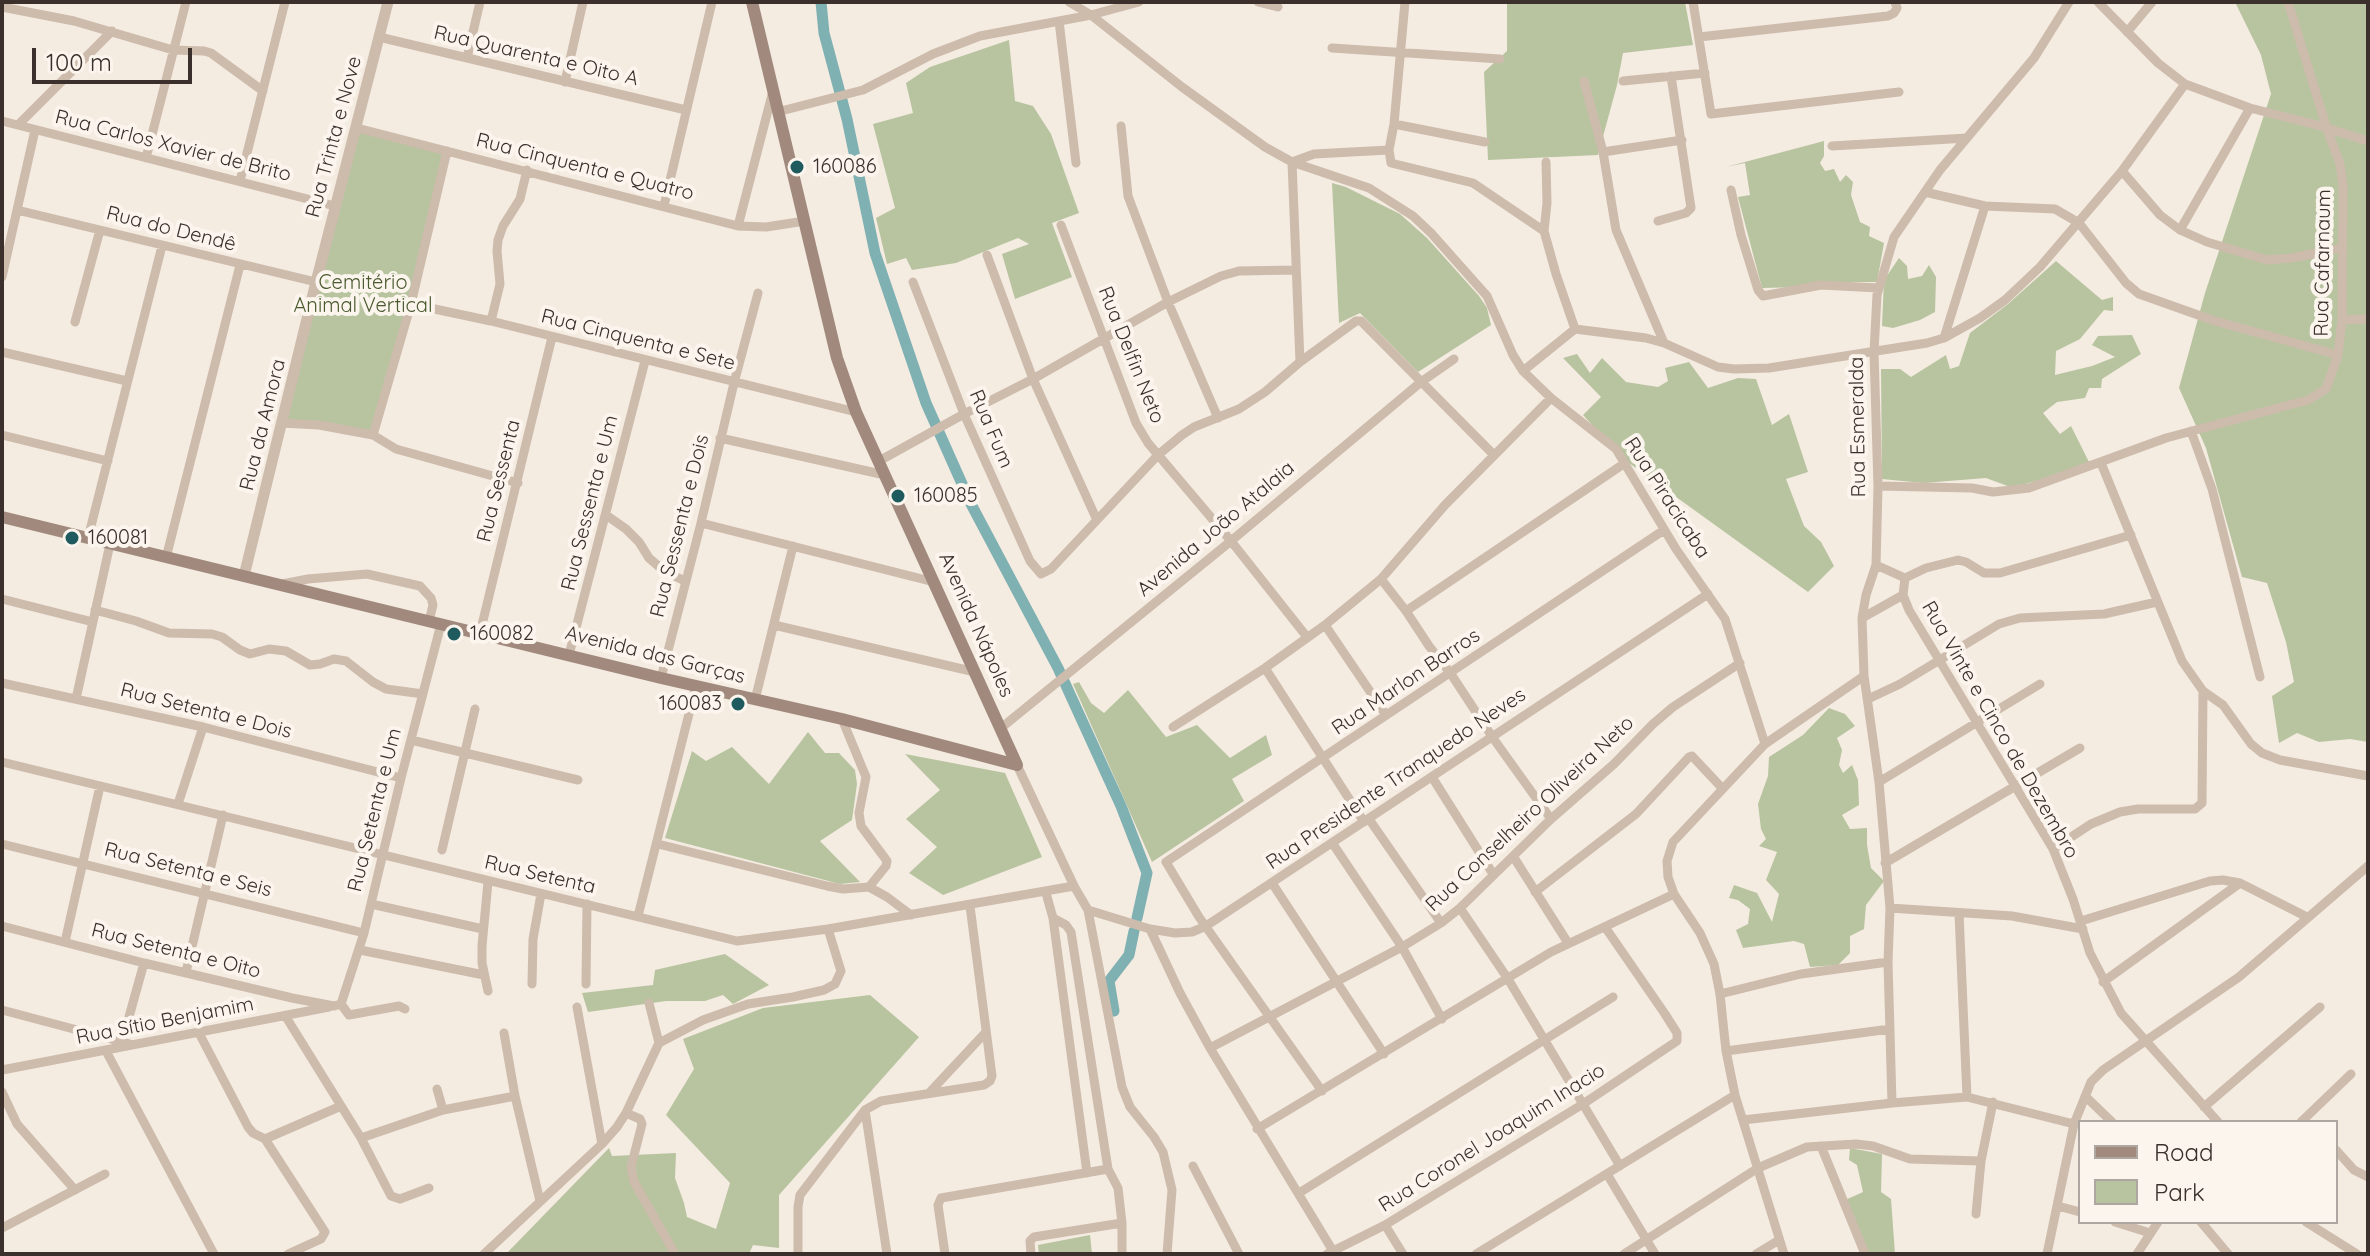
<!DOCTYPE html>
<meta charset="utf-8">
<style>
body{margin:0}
#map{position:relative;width:2370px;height:1256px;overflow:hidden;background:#f4ebe1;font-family:Quicksand,sans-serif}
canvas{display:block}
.frame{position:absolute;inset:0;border:4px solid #3b302b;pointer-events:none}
.legend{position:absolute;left:2078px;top:1120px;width:260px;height:104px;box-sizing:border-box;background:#fbf5ee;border:2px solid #aea6a0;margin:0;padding:10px 14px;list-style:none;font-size:24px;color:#3b302b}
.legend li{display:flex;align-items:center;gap:16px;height:40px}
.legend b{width:40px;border:2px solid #aea6a0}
.scale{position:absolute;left:32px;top:48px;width:160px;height:36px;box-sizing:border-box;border:4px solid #3b302b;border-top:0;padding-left:10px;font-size:24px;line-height:28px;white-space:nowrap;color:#3b302b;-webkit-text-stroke:6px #fbf5ee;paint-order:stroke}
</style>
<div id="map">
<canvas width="2370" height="1256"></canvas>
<div class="frame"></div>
<ul class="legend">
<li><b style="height:10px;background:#a18a7d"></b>Road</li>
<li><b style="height:22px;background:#b8c4a0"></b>Park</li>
</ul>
<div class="scale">100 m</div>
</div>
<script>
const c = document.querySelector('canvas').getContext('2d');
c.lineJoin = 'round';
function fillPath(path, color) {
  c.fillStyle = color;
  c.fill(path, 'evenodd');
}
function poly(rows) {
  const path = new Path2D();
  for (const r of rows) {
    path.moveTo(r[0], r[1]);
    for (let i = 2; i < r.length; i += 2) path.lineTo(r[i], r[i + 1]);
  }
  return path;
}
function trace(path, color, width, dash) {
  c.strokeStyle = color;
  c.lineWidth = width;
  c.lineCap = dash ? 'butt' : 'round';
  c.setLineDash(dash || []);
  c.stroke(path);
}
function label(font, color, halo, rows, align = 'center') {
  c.font = font + ' Quicksand,sans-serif';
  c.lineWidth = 8;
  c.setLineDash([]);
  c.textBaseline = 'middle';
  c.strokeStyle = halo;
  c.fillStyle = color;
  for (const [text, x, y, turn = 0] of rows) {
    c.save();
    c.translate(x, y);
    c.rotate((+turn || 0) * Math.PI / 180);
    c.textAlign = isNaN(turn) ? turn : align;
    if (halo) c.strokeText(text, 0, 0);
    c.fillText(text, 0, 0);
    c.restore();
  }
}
const green = poly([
 [1507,2,1685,2,1693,45,1623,53,1617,85,1598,155,1488,160,1484,72,1507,51],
 [2235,2,2368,2,2368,742,2350,739,2319,742,2297,733,2279,743,2272,696,2294,682,2286,642,2267,583,2242,577,2206,448,2179,388,2205,293,2271,94,2261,55],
 [1009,40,1015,101,1033,106,1051,134,1079,213,1052,223,1072,277,1015,299,1002,254,1029,244,1018,238,956,263,912,270,906,258,887,264,876,218,895,208,873,124,913,113,906,83,930,67],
 [357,128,447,151,373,435,281,423],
 [1824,141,1824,156,1820,163,1825,171,1834,169,1840,182,1846,175,1853,182,1851,195,1860,222,1870,227,1869,236,1884,243,1877,282,1818,282,1806,287,1762,288,1738,197,1750,195,1745,163,1726,167],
 [1332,183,1346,187,1400,214,1427,238,1479,296,1487,308,1491,325,1418,372,1360,313,1339,323],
 [1899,258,1907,266,1908,279,1922,276,1929,265,1936,277,1935,312,1920,320,1893,328,1882,326,1884,280],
 [2056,261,2102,300,2113,297,2113,311,2104,310,2080,339,2056,351,2055,375,2092,366,2115,357,2092,345,2098,336,2132,335,2141,354,2102,379,2101,388,2089,388,2085,398,2057,402,2043,413,2060,434,2071,426,2090,464,2013,488,1986,478,1923,483,1882,479,1881,369,1900,369,1911,377,1946,355,1950,369,1959,366,1970,333,2008,304],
 [1577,354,1590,373,1602,358,1626,382,1658,387,1668,381,1665,368,1689,362,1708,388,1738,378,1756,379,1772,425,1789,414,1808,472,1786,479,1804,526,1821,542,1834,566,1808,592,1622,458,1583,415,1601,397,1563,358],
 [1079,682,1091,703,1104,713,1128,690,1166,737,1197,725,1230,758,1266,735,1272,755,1232,779,1244,801,1152,862,1073,684],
 [1829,708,1845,714,1855,726,1837,738,1842,750,1839,765,1843,773,1852,765,1858,780,1859,805,1842,815,1850,829,1867,828,1867,845,1871,868,1884,881,1866,905,1864,929,1850,936,1850,953,1838,965,1810,967,1804,944,1794,941,1743,948,1736,930,1748,924,1750,909,1738,900,1729,898,1734,885,1757,893,1772,922,1779,894,1766,880,1777,852,1759,846,1766,839,1761,829,1758,804,1768,776,1769,757,1803,735],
 [808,732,825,753,839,753,855,770,857,784,852,820,820,841,860,882,840,884,665,838,692,751,706,761,732,747,769,784],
 [905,754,1005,773,1042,857,943,895,909,873,937,847,906,819,940,790],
 [725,954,769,985,733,1004,723,995,705,1001,666,1001,588,1012,582,993,653,985,655,970],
 [870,995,919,1037,779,1195,779,1248,753,1245,749,1254,506,1254,609,1148,612,1156,676,1153,675,1178,684,1203,687,1217,716,1229,730,1183,666,1115,694,1069,683,1039,763,1008],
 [1850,1148,1882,1154,1881,1192,1891,1199,1895,1254,1866,1254,1843,1201,1863,1192,1857,1165,1849,1160],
 [1090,1235,1092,1254,1039,1254,1038,1245]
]);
const canal = poly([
 [821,2,824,33,847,119,875,253,926,403,971,504,1058,668,1121,806,1147,873,1137,918],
 [1114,1011,1109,981,1129,955,1134,931]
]);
const minor = poly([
 [1069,2,1091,15,1182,87,1265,147,1292,162,1369,188,1413,216,1431,233,1487,296,1513,355,1523,371,1551,398,1616,449,1676,549,1725,619,1765,744],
 [1258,2,1278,7],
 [1405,2,1394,124,1389,150,1391,163,1473,183,1544,231],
 [1693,2,1711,114,1899,92],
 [2098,2,2158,63,2185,84,2250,108,2317,125,2368,141],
 [2,7,74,21,173,50,204,51,211,53,263,91],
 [1059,21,1076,163],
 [2127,32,2152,2],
 [379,37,686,110],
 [1699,37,1888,16,1894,13,1897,8,1895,2],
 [1332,48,1500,59],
 [467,58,480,2],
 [1584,81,1603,152,1616,230,1664,343],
 [1623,81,1705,73],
 [565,82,583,2],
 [777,112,863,90,933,54,980,36,1091,15,1139,2],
 [2,121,335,206],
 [1394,124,1485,142],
 [18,125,112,31],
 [1121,126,1128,196,1168,302,1218,418],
 [357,128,738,226,766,227,805,221],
 [1832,146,1967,138],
 [1603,152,1682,140],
 [146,158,186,2],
 [1292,162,1300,362],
 [1292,162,1314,154,1389,150],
 [1546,162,1547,203,1544,231,1556,274,1575,329],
 [2122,171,2160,215,2180,230,2207,242,2267,260,2291,258,2342,248],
 [240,181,285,2],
 [1731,190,1741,235,1758,290,1763,296,1821,285,1879,288],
 [1925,192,1985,206,2055,209,2079,223,2126,283,2139,294,2215,321,2338,355],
 [664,206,712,2],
 [17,210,316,282],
 [1658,221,1686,213,1691,208,1671,76],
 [1061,225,1136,423,1148,443,1231,541,1307,637],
 [738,226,773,91],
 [2180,230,2250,108],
 [987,255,1033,379,1096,518],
 [2,277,35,130],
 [913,282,964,414,1030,561,1041,574,1051,569,1158,455,1182,435,1194,427,1239,409,1265,392,1300,362,1356,321,1361,321,1493,454],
 [411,304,491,321,856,412],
 [2342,320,2368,319],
 [491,321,500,284,497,251,498,240,503,226,520,199,527,170],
 [75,322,100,230],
 [1944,338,1985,206],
 [2,352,127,381],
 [1523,371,1575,329,1646,338,1664,343,1718,367,1734,369,1769,368,1927,343,1944,338,1980,318,2005,300,2040,267,2122,171,2185,84],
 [281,423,319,425,373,435,396,449,518,483],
 [2191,431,2212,489,2260,677],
 [2,435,108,461],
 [373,435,411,304,447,151],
 [720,438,885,475],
 [879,461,964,414,1033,379,1168,302,1221,276,1239,271,1295,270],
 [2101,463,2182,661,2203,691,2223,705,2251,744,2262,753,2280,760,2368,776],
 [1878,486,1972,488,1993,492,2029,488,2166,438,2308,400,2326,389,2338,355,2342,320,2343,186,2340,164,2327,129,2288,2],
 [606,515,626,529,639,542,649,558,664,571,685,581],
 [701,523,934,582],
 [88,538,162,246],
 [166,558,240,265],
 [1876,565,1905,578,1903,595,1909,610,2053,849,2073,899,2090,953,2121,1013,2218,1122],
 [1905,578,1926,568,1958,560,1966,562,1984,573,2000,573,2131,535],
 [1381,579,1406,611,1429,646,1451,674,1493,738,1551,819],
 [282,584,308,579,367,574,420,586,431,598,433,605,429,621],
 [2,599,93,622],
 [95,610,136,621,169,633,212,634,222,637,240,650,250,654,269,649,286,651,310,665,320,664,334,659,346,661,373,682,386,689,423,694],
 [1406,611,1625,463],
 [1862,618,1903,595],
 [774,625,975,672],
 [1325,625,1386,715],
 [480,633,552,337],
 [569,655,645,361],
 [1265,668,1364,822],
 [661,678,701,523,734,383,758,293],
 [2,683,203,727,401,778],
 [76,699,110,544],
 [1868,699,1900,684,1999,624,2020,618,2104,614,2157,602],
 [755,700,793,546],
 [842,719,866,777,859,813,861,826,887,861,886,866,869,887],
 [1173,727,1265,668,1325,625,1381,579,1445,505,1551,398],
 [1001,728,1231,541,1421,382,1454,359],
 [411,740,578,780],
 [2,762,737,941,828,929,1074,886],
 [1017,765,1074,886,1088,910,1122,1087,1130,1107,1154,1137,1163,1152,1172,1190,1167,1254],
 [1432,777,1493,874],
 [1879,782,2040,684],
 [178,804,203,727],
 [1369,819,1441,923],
 [2,844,364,933],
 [658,844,827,886,843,889,869,887,887,897,911,915],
 [1333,844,1402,947,1442,1019],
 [2053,849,2091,824,2120,812,2138,809,2195,809,2202,803,2203,691],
 [442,850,475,709],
 [1513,856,1568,943],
 [1885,863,2080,748],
 [1272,883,1384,1054],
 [1535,892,1636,814,1689,757,1692,756,1722,788],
 [1046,893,1053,918,1087,1173],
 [371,904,483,929],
 [1460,908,1508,979,1620,1166],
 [1890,908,2012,916,2083,929],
 [1088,910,1150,929,1175,933,1192,932,1206,926,1708,594],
 [1959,913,1967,1097],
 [638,916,696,686],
 [1053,918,1066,925,1071,932,1108,1169,1118,1188,1122,1223,1122,1254],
 [2081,921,2210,881,2223,880,2240,883,2307,917],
 [2,926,144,963,292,998,334,1006,341,1004],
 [1150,929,1180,993,1210,1048,1333,1251],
 [65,942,100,786],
 [360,950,484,975],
 [186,972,223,815],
 [2103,982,2240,883],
 [532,984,533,939,541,894],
 [586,984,587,904],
 [488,991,482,963,482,946,488,882],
 [1720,994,1801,974,1888,962],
 [649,1003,659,1043],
 [341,1004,364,933,401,778,441,624],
 [341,1004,349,1015,399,1006,405,1009],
 [577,1007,602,1144],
 [2,1010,130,1044],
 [286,1017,361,1138,391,1196,400,1199,429,1188],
 [199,1033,248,1127,253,1133,265,1139,325,1232,321,1239,288,1254],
 [504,1033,515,1096,540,1201],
 [122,1042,144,963],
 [1210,1048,1402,947,1441,923,1460,908,1551,819,1614,764,1653,724,1673,707,1740,663],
 [106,1051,214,1254],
 [1726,1051,1890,1029],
 [2,1070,329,1007],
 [437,1089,443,1110],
 [1322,1091,1199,917,1166,862,1664,530],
 [2,1092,17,1124,75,1190],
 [929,1093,986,1032],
 [2085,1096,2112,1122],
 [1892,1103,1888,962,1890,908,1879,782,1864,676,1862,618,1866,595,1876,565,1878,486,1874,352,1877,295,1894,237,1940,170,2034,58,2069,2],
 [2204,1107,2320,1007],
 [865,1110,887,1254],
 [626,1113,640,1119,642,1124,631,1167,634,1182,675,1254],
 [1743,1120,1892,1103,1967,1097,2074,1124],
 [2301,1122,2351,1074],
 [1257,1129,1551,952,1674,894],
 [361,1138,443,1110,515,1096],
 [265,1139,341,1106],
 [1821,1146,1865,1254],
 [2336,1150,2354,1170,2368,1177],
 [1193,1166,1239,1254],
 [1607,1174,1655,1254],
 [1299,1193,1613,997],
 [2058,1206,2080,1212],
 [1976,1214,1981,1161,1993,1102],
 [2115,1222,2150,1233],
 [2201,1222,2228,1254],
 [2306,1222,2357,1254],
 [1385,1225,1403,1254],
 [2,1228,105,1174],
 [484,1254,602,1144,617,1127,626,1113,659,1043,703,1020,748,1004,793,997,824,990,835,984,841,971,828,929],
 [798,1254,798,1207,800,1195,865,1110,881,1101,984,1085,990,1081,992,1076,970,906],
 [945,1254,938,1205,941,1198,1108,1169],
 [1031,1254,1030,1241,1034,1237,1122,1223],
 [1327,1254,1385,1225,1583,1104,1677,1041,1677,1033,1665,1014,1605,927],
 [1476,1254,1735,1095],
 [1624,1254,1758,1168,1807,1147,1856,1144,1873,1146,1910,1159,1981,1161],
 [1756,1254,1779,1240],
 [1784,1254,1735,1095,1726,1051,1720,994,1714,964,1700,933,1674,894,1668,877,1667,861,1673,842,1765,744,1864,676],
 [2047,1254,2074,1124,2091,1082,2103,1070,2239,977,2368,866],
 [2137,1254,2158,1222]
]);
const tertiary = poly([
 [244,576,316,282,388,2]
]);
const secondary = poly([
 [752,2,837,358,856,412,1017,765],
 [2,517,661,678,842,719,1017,765]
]);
const markers = [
 [797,167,8,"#1f5a5e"],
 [898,496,8,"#1f5a5e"],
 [72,538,8,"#1f5a5e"],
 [454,634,8,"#1f5a5e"],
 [738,704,8,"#1f5a5e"]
];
const streetNames = [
 ["Rua Quarenta e Oito A",536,56,13],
 ["Rua Trinta e Nove",334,137,-75],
 ["Rua Carlos Xavier de Brito",173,146,14],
 ["Rua Cinquenta e Quatro",585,167,14],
 ["Rua do Dendê",171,229,14],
 ["Rua Cafarnaum",2323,263,-89],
 ["Rua Cinquenta e Sete",638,340,14],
 ["Rua Delfin Neto",1131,355,68],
 ["Rua da Amora",263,425,-76],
 ["Rua Esmeralda",1858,427,-91],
 ["Rua Fum",991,429,67],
 ["Rua Sessenta",499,481,-76],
 ["Rua Piracicaba",1667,498,57],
 ["Rua Sessenta e Um",590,503,-76],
 ["Rua Sessenta e Dois",680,526,-76],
 ["Avenida João Atalaia",1216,529,-40],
 ["Avenida Nápoles",976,625,66],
 ["Avenida das Garças",655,655,14],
 ["Rua Marlon Barros",1406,682,-34],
 ["Rua Setenta e Dois",206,711,14],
 ["Rua Vinte e Cinco de Dezembro",2000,730,60],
 ["Rua Presidente Tranquedo Neves",1396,779,-34],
 ["Rua Setenta e Um",375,810,-76],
 ["Rua Conselheiro Oliveira Neto",1530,814,-43],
 ["Rua Setenta e Seis",188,870,14],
 ["Rua Setenta",540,875,13],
 ["Rua Setenta e Oito",176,951,14],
 ["Rua Sítio Benjamim",165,1021,-11],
 ["Rua Coronel Joaquim Inacio",1492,1138,-32]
];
const poiNames = [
 ["160086",813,167],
 ["160085",914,496],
 ["160081",88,538],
 ["160082",470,634],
 ["160083",722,704,"right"]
];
const parkNames = [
 ["Cemitério",363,283],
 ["Animal Vertical",363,306]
];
fillPath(green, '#b8c4a0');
trace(canal, '#7fb0b2', 11);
trace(minor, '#cdbbac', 9);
trace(tertiary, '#cdbbac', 11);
trace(secondary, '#a18a7d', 12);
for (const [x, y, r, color] of markers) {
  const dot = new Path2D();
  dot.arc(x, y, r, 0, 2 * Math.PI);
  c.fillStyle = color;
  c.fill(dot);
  trace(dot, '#fbf5ee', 3);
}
label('20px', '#3b302b', '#fbf5ee', streetNames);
label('20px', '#3b302b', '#fbf5ee', poiNames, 'left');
label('20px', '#4a5a2e', '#fbf5ee', parkNames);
</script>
